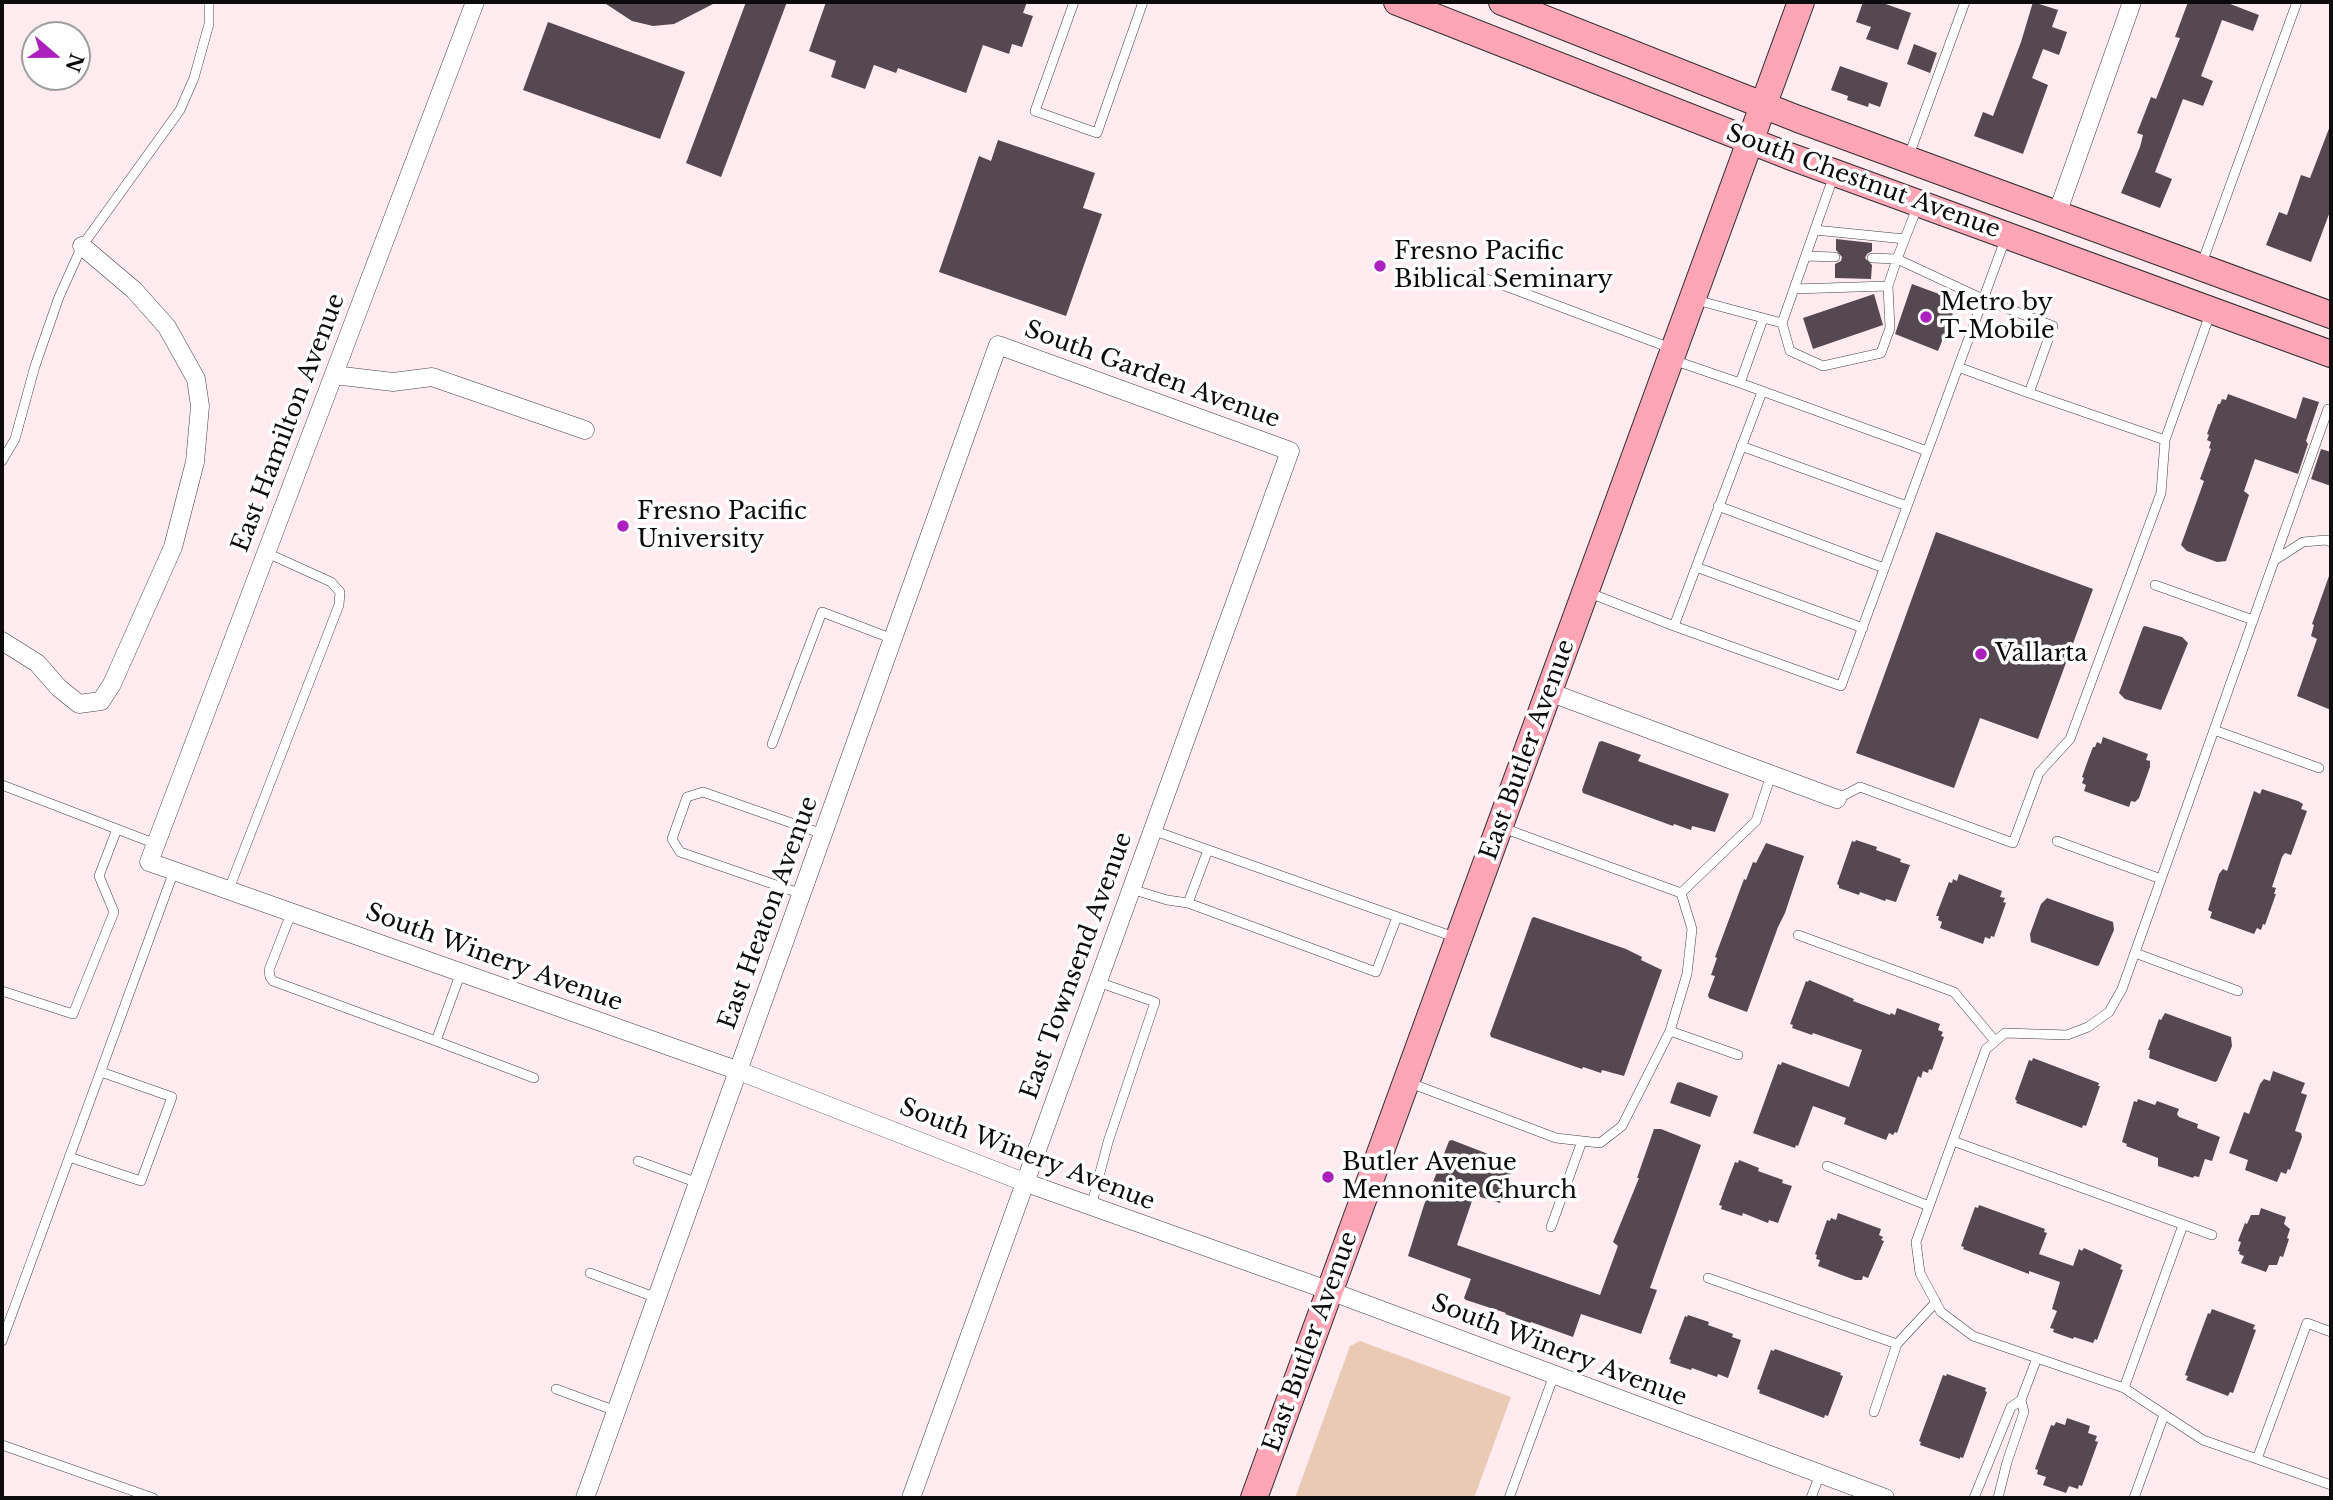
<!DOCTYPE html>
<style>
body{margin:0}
#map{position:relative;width:2333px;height:1500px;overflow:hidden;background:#ffebf0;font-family:"Libre Baskerville",serif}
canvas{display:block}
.frame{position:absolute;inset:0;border:4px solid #0c0c0c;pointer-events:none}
.north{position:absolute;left:21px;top:21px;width:70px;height:70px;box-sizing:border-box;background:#fff;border:2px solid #9e9e9e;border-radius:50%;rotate:110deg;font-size:19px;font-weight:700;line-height:28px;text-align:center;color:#0c0c0c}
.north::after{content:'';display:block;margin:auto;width:24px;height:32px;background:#ac20bf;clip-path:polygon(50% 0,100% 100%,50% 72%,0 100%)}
</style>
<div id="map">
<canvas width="2333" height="1500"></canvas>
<div class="frame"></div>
<div class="north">N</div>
</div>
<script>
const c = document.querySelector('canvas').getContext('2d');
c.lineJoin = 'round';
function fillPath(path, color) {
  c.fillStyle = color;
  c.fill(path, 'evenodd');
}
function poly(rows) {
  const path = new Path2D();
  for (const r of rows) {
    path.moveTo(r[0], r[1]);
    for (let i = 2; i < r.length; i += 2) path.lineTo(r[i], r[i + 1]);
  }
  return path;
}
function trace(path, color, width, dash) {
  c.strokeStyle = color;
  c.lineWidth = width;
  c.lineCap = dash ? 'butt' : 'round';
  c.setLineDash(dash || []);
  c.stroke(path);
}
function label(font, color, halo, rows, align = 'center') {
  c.font = font + ' "Libre Baskerville",serif';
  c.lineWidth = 7;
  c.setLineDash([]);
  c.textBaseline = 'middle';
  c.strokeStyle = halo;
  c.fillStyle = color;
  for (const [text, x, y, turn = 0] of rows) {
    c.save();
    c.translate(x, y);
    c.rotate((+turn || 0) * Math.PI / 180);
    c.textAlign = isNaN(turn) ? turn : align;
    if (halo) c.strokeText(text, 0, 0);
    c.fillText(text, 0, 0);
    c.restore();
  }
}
const green = poly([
 [1360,1341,1511,1397,1474,1498,1295,1498,1350,1346]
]);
const building = poly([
 [603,2,717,2,674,24,653,26,632,21],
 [746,2,787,2,721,177,686,163],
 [826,2,1027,2,1023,13,1033,16,1022,47,1012,44,1009,54,983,45,966,93,898,68,896,73,874,65,865,89,831,77,836,61,809,51],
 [1863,2,1880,2,1911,13,1898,50,1866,39,1871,27,1856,22],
 [2033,2,2058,10,2052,27,2067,32,2059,55,2043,49,2032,78,2048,85,2023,154,1974,136,1983,112,1993,116,2021,42],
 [2188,2,2225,2,2259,15,2253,31,2222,20,2201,76,2213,81,2203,106,2183,99,2155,172,2172,179,2160,208,2121,193,2140,147,2143,135,2137,133,2151,97,2156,99,2180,38,2175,37],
 [548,22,685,72,660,139,523,90],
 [1914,44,1937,53,1930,73,1907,64],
 [1840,66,1888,83,1880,107,1869,103,1868,107,1847,100,1848,96,1831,90],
 [2330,126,2331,209,2311,262,2266,245,2279,212,2287,215,2301,175,2310,178],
 [998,140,1095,173,1083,208,1102,214,1066,316,939,272,979,156,991,161],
 [1836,239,1872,243,1872,251,1867,254,1865,258,1872,265,1871,279,1835,278,1835,264,1841,261,1842,257,1836,250],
 [1912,284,1958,301,1938,351,1895,334],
 [1874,294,1883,325,1813,349,1803,318],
 [2228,394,2296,419,2303,397,2319,402,2306,441,2308,444,2298,474,2255,459,2244,491,2249,495,2226,561,2217,562,2187,551,2181,545,2204,481,2200,479,2211,449,2209,448,2211,442,2207,440,2209,435,2207,434,2218,404,2220,404,2222,399,2226,400],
 [2321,449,2331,452,2331,486,2311,479],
 [1936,532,2093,589,2038,739,1980,718,1954,788,1856,753],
 [2329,576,2331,576,2331,710,2297,696,2317,639,2311,636,2314,625,2312,624],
 [2145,626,2182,637,2188,643,2161,710,2125,699,2119,693,2143,627],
 [2103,737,2148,754,2146,760,2150,761,2150,767,2139,798,2135,802,2131,801,2129,807,2084,791,2086,785,2082,783,2084,778,2082,777,2088,760,2093,747,2095,747,2097,742,2101,744],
 [1602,741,1641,755,1638,761,1729,794,1715,832,1692,826,1691,830,1674,824,1673,826,1583,793,1582,790,1599,742],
 [2262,789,2298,801,2303,804,2301,809,2307,811,2291,855,2285,853,2282,857,2272,887,2276,888,2274,894,2276,894,2265,925,2263,924,2261,930,2257,928,2254,934,2210,918,2212,912,2208,910,2219,874,2223,869,2227,871,2254,791,2260,794],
 [1856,840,1877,847,1876,850,1901,859,1900,862,1910,865,1896,902,1886,899,1885,901,1860,892,1859,895,1839,888,1839,885,1837,884,1852,841,1855,842],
 [1766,843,1804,856,1785,913,1778,927,1747,1012,1709,998,1708,995,1715,976,1711,975,1717,958,1715,957,1744,879,1746,880,1753,862,1756,863],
 [1959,874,2002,891,2000,897,2005,898,2003,902,2006,903,1994,937,1991,936,1990,939,1985,937,1983,944,1940,928,1942,922,1938,920,1939,916,1936,916,1949,882,1952,883,1953,879,1957,881],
 [2047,898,2113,922,2114,930,2099,965,2097,966,2031,942,2030,934,2041,904],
 [1534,917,1626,949,1642,957,1641,960,1662,970,1624,1076,1602,1070,1601,1073,1583,1067,1582,1069,1491,1037,1490,1034,1517,960,1532,918],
 [1809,980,1854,999,1853,1001,1890,1015,1891,1013,1895,1015,1897,1008,1940,1024,1938,1030,1943,1032,1941,1036,1944,1037,1932,1070,1929,1069,1928,1073,1923,1071,1921,1078,1918,1076,1897,1133,1895,1132,1893,1135,1889,1133,1886,1140,1844,1124,1846,1118,1813,1106,1798,1146,1796,1145,1795,1148,1753,1133,1778,1064,1781,1065,1782,1062,1849,1087,1862,1050,1813,1033,1812,1035,1792,1028,1793,1025,1790,1024,1806,981,1808,982],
 [2165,1013,2231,1037,2232,1046,2217,1081,2215,1082,2149,1058,2150,1050,2148,1050,2159,1019,2161,1020],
 [2033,1058,2099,1083,2098,1086,2100,1086,2086,1126,2083,1125,2082,1128,2016,1103,2017,1101,2015,1099,2029,1060,2032,1061],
 [2273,1071,2305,1083,2301,1093,2307,1095,2295,1131,2301,1133,2302,1137,2290,1170,2288,1169,2286,1174,2281,1172,2277,1182,2245,1170,2248,1160,2229,1153,2244,1112,2249,1114,2260,1084,2264,1079,2270,1081],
 [1680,1082,1718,1096,1710,1117,1670,1103,1677,1083],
 [2138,1099,2155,1105,2157,1101,2179,1109,2177,1114,2179,1117,2198,1124,2197,1128,2220,1137,2212,1161,2205,1159,2199,1177,2194,1176,2193,1178,2158,1166,2158,1158,2126,1146,2127,1144,2122,1142,2134,1101,2137,1102],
 [1654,1129,1661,1129,1701,1145,1650,1288,1657,1290,1641,1334,1581,1314,1573,1337,1531,1322,1530,1323,1505,1314,1506,1313,1466,1300,1464,1298,1471,1279,1408,1256,1424,1205,1449,1141,1452,1140,1514,1164,1500,1203,1474,1195,1457,1245,1600,1295,1618,1246,1613,1242,1639,1178,1637,1178],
 [1739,1160,1759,1168,1758,1171,1783,1180,1782,1183,1792,1186,1778,1223,1769,1220,1768,1223,1743,1213,1742,1216,1721,1209,1722,1206,1719,1205,1727,1183,1735,1162,1738,1163],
 [1979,1205,2045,1229,2044,1232,2047,1233,2039,1254,2073,1266,2079,1249,2082,1251,2084,1248,2122,1265,2120,1269,2123,1270,2097,1340,2095,1339,2093,1343,2074,1337,2073,1339,2053,1332,2054,1329,2050,1328,2057,1311,2052,1309,2060,1282,2029,1271,2029,1274,1963,1249,1964,1247,1961,1246,1975,1207,1978,1208],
 [2261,1208,2286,1217,2284,1224,2290,1229,2287,1238,2289,1239,2283,1257,2280,1256,2277,1265,2269,1265,2266,1272,2241,1263,2244,1256,2239,1254,2240,1252,2238,1251,2241,1242,2238,1241,2245,1223,2247,1224,2251,1215,2259,1215],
 [1838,1213,1881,1229,1879,1235,1883,1237,1881,1240,1884,1241,1868,1278,1863,1276,1862,1280,1855,1280,1818,1266,1820,1260,1816,1259,1817,1255,1815,1254,1827,1220,1830,1221,1831,1218,1836,1220],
 [2212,1309,2255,1325,2253,1329,2256,1330,2233,1393,2230,1392,2228,1396,2186,1380,2188,1376,2185,1375,2208,1313,2210,1314],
 [1688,1315,1709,1322,1708,1325,1733,1334,1732,1337,1741,1340,1728,1378,1718,1374,1717,1377,1692,1368,1691,1370,1670,1363,1671,1360,1669,1359,1685,1316,1687,1317],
 [1775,1349,1841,1373,1840,1375,1843,1376,1828,1416,1825,1415,1824,1418,1759,1393,1760,1390,1757,1389,1771,1350,1774,1351],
 [1947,1374,1986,1388,1985,1391,1987,1392,1963,1458,1960,1457,1960,1459,1920,1445,1921,1442,1919,1441,1943,1375,1946,1376],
 [2067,1418,2090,1426,2088,1433,2097,1436,2095,1441,2098,1442,2082,1486,2079,1485,2078,1489,2069,1486,2066,1493,2043,1485,2046,1477,2037,1474,2038,1470,2035,1469,2051,1425,2054,1426,2056,1422,2065,1425]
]);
const lane = poly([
 [1074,2,1035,111,1097,133,1143,2],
 [1908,158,1965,2],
 [1834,175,1782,323,1790,351,1823,366,1881,353,1890,328,1888,286,1897,259,1872,258],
 [1918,205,1897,259,1983,299,2053,326,2029,393,2165,440,2210,314],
 [1815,230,1905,239],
 [1806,256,1835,257],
 [2202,263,2297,2],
 [1476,275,1673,349],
 [1794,289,1888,286],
 [1696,300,1782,323],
 [1673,360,1740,383,1763,319],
 [1958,367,2029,393],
 [1740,383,1927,451],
 [2328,409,2122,989,2109,1012,2088,1027,2067,1035,2005,1033,1986,1049,1916,1242,1920,1273,1941,1312,1973,1336,2124,1388,2203,1440,2331,1485],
 [1741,446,1907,506],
 [2,461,15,439,35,366,59,297,82,246,180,110,194,78,209,24,209,2],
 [1718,506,1884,568],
 [2275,560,2303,542,2326,540,2331,542],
 [1696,567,1863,628],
 [2155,585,2253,620],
 [1587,592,1674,626,1841,686,2006,237],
 [1674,626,1762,392],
 [2214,730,2319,768],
 [772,744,822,612,893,639],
 [2,785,156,844],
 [1837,799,1860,787,2013,843,2039,773,2070,739,2161,493,2165,440],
 [1503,828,1681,893,1756,821,1771,775],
 [1152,830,1457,938],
 [2057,841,2161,879],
 [229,889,339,605,340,592,331,582,267,553],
 [1131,889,1167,900,1188,903,1376,972,1397,917],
 [802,894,680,852,672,839,687,797,703,792,823,834],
 [1188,903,1208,850],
 [292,911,269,970,270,977,273,981,436,1041,461,972],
 [1798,935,1954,992,1995,1041],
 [2135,953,2238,991],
 [2,991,73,1014,114,912,99,876,117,829],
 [1670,1031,1738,1055],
 [436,1041,534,1078],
 [1410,1083,1556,1138,1600,1143,1622,1126,1670,1031,1687,974,1692,929,1681,893],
 [1953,1141,2212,1235],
 [69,1157,141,1181,172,1097,101,1072],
 [638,1161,698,1183],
 [1827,1166,1929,1206],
 [1091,1207,1108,1142,1155,1002,1098,982],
 [1551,1227,1582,1141],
 [590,1273,657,1298],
 [1708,1278,1897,1344],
 [2,1341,174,871],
 [2124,1388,2183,1225],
 [556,1389,616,1411],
 [2021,1400,2037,1358],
 [1874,1412,1897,1344,1936,1302],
 [2,1445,153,1498],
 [2257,1459,2307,1323,2331,1332],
 [1509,1498,1554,1375],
 [1811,1498,1820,1474],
 [1974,1498,2011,1407,2021,1400,2024,1412,2007,1462,1998,1498],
 [2134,1498,2164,1415]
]);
const street = poly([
 [475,2,149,862,739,1071,1024,1182,1330,1291,1885,1498],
 [2057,214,2132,2],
 [334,375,393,382,432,377,585,430],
 [2,641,37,663,59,688,79,704,101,701,112,684,173,547,195,462,200,406,196,379,167,327,134,290,82,246],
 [1549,692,1837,799],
 [585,1498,998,345,1290,451,911,1498]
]);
const secondary = poly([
 [1397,2,1789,156,2331,354],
 [1502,2,1798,119,2331,315],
 [1254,1498,1801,2]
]);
const markers = [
 [1380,266,7,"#ac20bf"],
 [1926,317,7,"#ac20bf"],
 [623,526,7,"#ac20bf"],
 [1981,654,7,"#ac20bf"],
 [1328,1177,7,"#ac20bf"]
];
const streetNames = [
 ["South Chestnut Avenue",1863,182,20],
 ["South Garden Avenue",1152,375,20],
 ["East Hamilton Avenue",289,423,-69],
 ["East Butler Avenue",1528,750,-70],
 ["East Heaton Avenue",769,913,-70],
 ["South Winery Avenue",494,958,20],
 ["East Townsend Avenue",1077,966,-70],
 ["South Winery Avenue",1027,1155,21],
 ["East Butler Avenue",1311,1342,-70],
 ["South Winery Avenue",1559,1351,21]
];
const poiNames = [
 ["Fresno Pacific",1394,252],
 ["Biblical Seminary",1394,280],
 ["Metro by",1940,303],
 ["T-Mobile",1940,331],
 ["Fresno Pacific",637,512],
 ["University",637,540],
 ["Vallarta",1995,654],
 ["Butler Avenue",1342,1163],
 ["Mennonite Church",1342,1191]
];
fillPath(green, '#eacab4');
fillPath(building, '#554851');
trace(lane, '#3f3f3f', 10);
trace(street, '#3f3f3f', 19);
trace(secondary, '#2e2e2e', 28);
trace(lane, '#fff', 9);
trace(street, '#fff', 18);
trace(secondary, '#ffa6b6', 26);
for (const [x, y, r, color] of markers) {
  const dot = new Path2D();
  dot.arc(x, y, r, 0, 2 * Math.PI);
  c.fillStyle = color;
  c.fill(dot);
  trace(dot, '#fff', 2.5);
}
label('24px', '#0c0c0c', '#fff', streetNames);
label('24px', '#0c0c0c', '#fff', poiNames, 'left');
</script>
